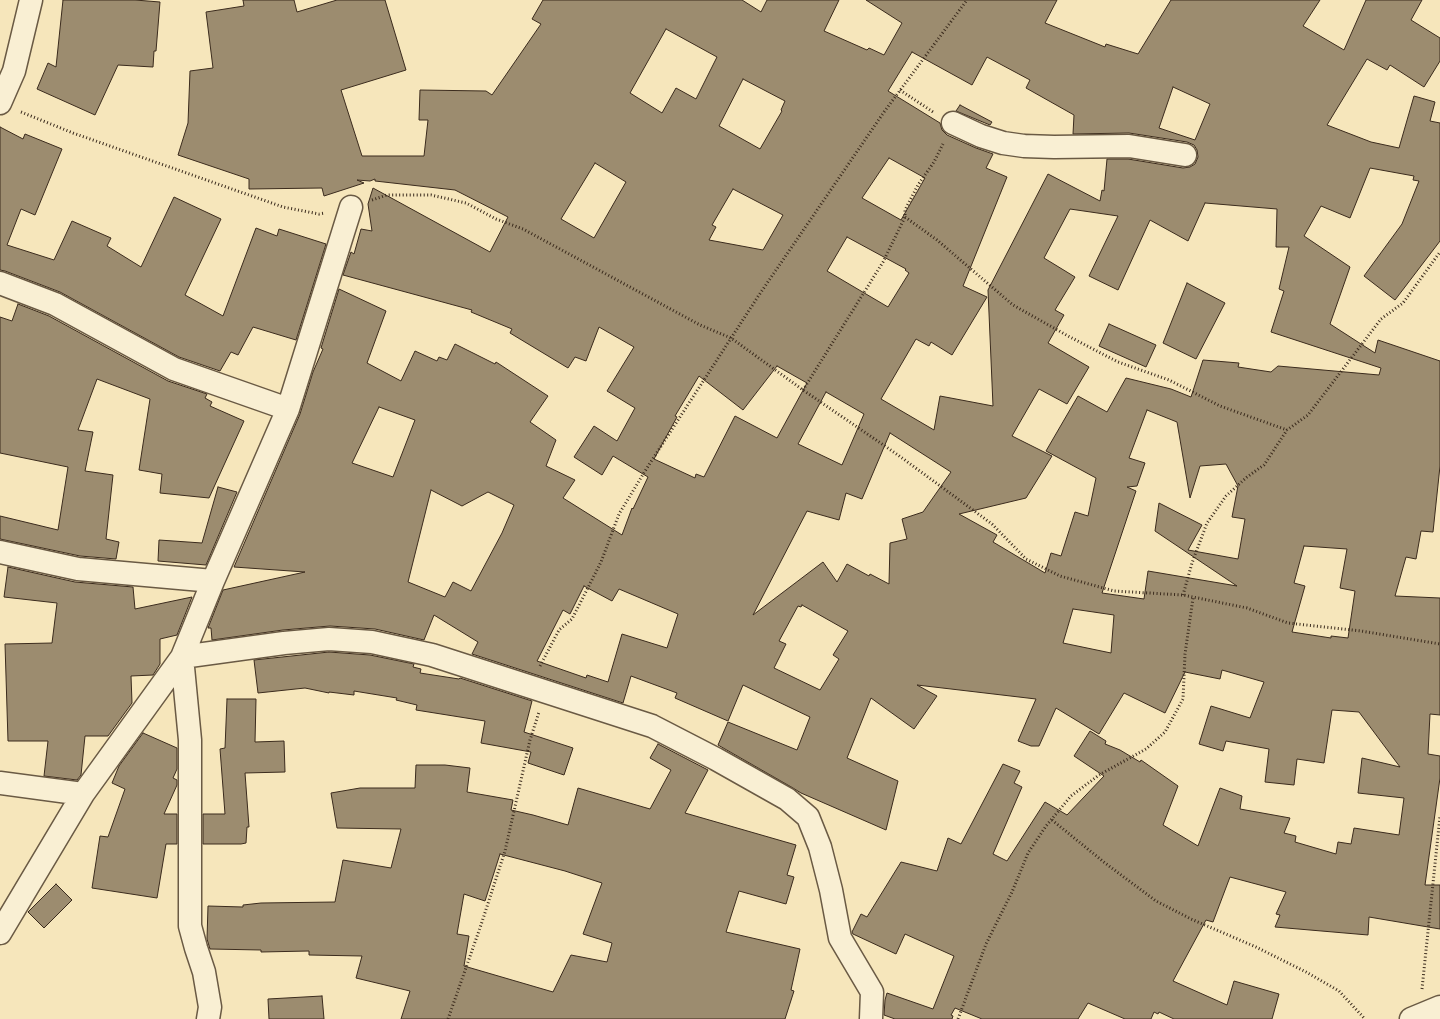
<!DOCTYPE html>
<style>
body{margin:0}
canvas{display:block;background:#f6e6bb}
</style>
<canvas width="1440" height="1019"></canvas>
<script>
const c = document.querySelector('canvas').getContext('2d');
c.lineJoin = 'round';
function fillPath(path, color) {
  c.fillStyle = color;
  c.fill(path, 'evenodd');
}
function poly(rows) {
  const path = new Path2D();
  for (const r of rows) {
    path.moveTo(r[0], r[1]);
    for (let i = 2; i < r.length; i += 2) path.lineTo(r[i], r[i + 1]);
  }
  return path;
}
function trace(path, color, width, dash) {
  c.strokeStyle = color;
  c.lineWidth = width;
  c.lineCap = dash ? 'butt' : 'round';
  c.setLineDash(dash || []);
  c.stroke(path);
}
const building = poly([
 [63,0,135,0,160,2,156,51,154,51,153,67,118,65,95,115,37,89,48,63,56,67,63,0],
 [243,0,294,0,297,12,337,0,385,0,406,70,341,90,362,156,424,156,428,120,419,120,420,90,486,91,492,95,541,24,532,19,543,0,742,0,761,12,767,0,839,0,824,31,867,50,869,48,884,55,902,23,866,0,1057,0,1045,23,1105,47,1106,44,1138,54,1171,0,1320,0,1303,26,1344,50,1366,0,1422,0,1411,20,1440,38,1440,61,1424,87,1390,65,1387,70,1367,59,1327,125,1371,142,1399,148,1414,96,1435,102,1430,121,1440,123,1440,241,1395,300,1364,276,1402,224,1419,181,1413,180,1414,176,1370,168,1350,218,1321,206,1304,236,1350,267,1330,324,1375,353,1378,340,1440,361,1440,466,1433,532,1421,531,1416,559,1406,557,1395,596,1440,598,1440,715,1430,714,1428,754,1440,756,1440,778,1425,885,1440,885,1440,929,1369,917,1368,935,1275,927,1280,915,1276,914,1286,892,1230,877,1213,922,1206,920,1173,981,1227,1005,1234,981,1279,994,1272,1019,1174,1019,1159,1012,1158,1014,1154,1012,1151,1019,1125,1019,1088,1003,1078,1019,982,1019,955,1008,951,1015,953,1016,952,1019,895,1019,884,1015,885,1000,887,993,933,1009,954,956,905,934,896,954,853,934,852,932,861,914,867,917,901,862,937,871,948,838,961,844,1003,764,1020,771,1014,783,1022,787,993,854,1007,861,1045,802,1067,815,1104,776,1074,756,1090,731,1106,741,1105,744,1120,750,1140,762,1141,760,1178,786,1163,825,1198,846,1220,788,1242,796,1240,809,1290,818,1284,833,1296,836,1295,842,1336,854,1338,842,1351,844,1354,828,1399,835,1404,798,1358,793,1362,758,1400,767,1359,712,1332,710,1324,763,1297,759,1294,785,1265,782,1269,749,1226,741,1223,751,1199,744,1211,706,1250,718,1264,682,1222,670,1220,679,1185,672,1165,713,1124,693,1099,734,1056,708,1039,746,1031,746,1018,741,1036,699,917,685,937,696,914,729,871,698,847,758,898,781,886,830,801,793,793,788,718,745,728,722,797,750,810,717,743,685,728,721,675,698,677,693,631,676,623,703,472,654,478,642,434,615,424,640,375,629,330,626,283,630,212,640,211,628,208,628,223,590,305,572,234,567,300,414,313,372,323,349,321,348,339,289,386,311,367,363,401,381,415,351,437,361,439,357,447,360,455,344,495,364,496,362,548,396,530,422,556,440,546,466,575,480,563,498,622,535,632,508,633,509,648,477,613,456,602,475,574,457,594,426,617,441,635,408,607,391,634,347,599,327,586,361,575,357,568,368,510,333,512,329,471,312,472,310,343,275,351,252,354,254,361,229,372,231,368,204,373,188,490,252,508,217,455,190,375,181,375,179,370,181,357,180,364,183,324,196,322,188,249,189,249,179,178,155,188,123,190,71,213,68,206,12,244,6,243,0],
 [666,29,717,57,696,99,676,88,662,113,630,93,666,29],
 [912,52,972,85,987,57,1030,80,1026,88,1074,115,1073,134,1129,133,1187,142,1194,145,1197,150,1198,157,1195,164,1190,167,1183,168,1128,159,1107,159,1104,191,1102,190,1100,201,1048,174,988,290,993,406,940,396,934,430,881,399,916,339,929,346,931,342,952,355,987,297,963,286,1007,177,986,168,993,154,976,148,947,135,942,130,940,123,888,91,912,52],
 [743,79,785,101,781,110,782,111,760,149,719,126,743,79],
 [1173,87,1210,104,1195,140,1159,128,1173,87],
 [889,158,925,178,901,220,862,198,889,158],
 [595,163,626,182,594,238,561,219,595,163],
 [733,189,783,215,763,250,709,240,716,227,712,225,733,189],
 [1205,203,1277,209,1276,247,1289,247,1279,289,1284,291,1271,332,1381,368,1379,375,1278,366,1271,372,1238,367,1239,363,1203,360,1191,397,1171,389,1126,378,1107,412,1078,396,1046,451,1096,478,1088,516,1075,512,1061,556,1051,553,1045,573,993,542,997,535,959,514,1026,498,1052,456,1012,436,1039,389,1067,404,1089,367,1048,343,1064,315,1055,310,1075,277,1044,258,1070,209,1118,216,1089,276,1118,290,1150,220,1188,241,1205,203],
 [847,237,906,269,905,270,909,273,888,307,827,271,847,237],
 [777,366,807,383,777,438,735,416,704,477,696,474,695,478,654,459,677,417,675,416,699,376,743,410,777,366],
 [826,392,864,414,842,465,798,444,826,392],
 [379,407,415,420,393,477,352,463,379,407],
 [1147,410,1177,422,1190,498,1200,466,1226,464,1238,486,1232,517,1245,519,1238,559,1188,550,1202,525,1159,503,1155,531,1237,586,1148,571,1144,599,1102,593,1136,491,1127,487,1137,486,1145,463,1129,458,1147,410],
 [890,433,951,472,923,512,902,519,907,539,890,543,889,584,870,574,869,576,847,564,837,582,823,562,753,615,807,511,839,520,846,493,862,499,890,433],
 [431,490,462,506,488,492,514,505,502,533,471,591,453,582,445,597,408,582,431,490],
 [1304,546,1347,549,1340,588,1355,591,1348,638,1331,636,1331,638,1292,632,1305,586,1294,583,1304,546],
 [584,586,612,601,619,589,678,614,667,648,622,634,608,682,587,675,586,678,537,661,563,610,570,614,584,586],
 [802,605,848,631,833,655,839,659,820,690,774,668,786,644,779,641,798,606,801,607,802,605],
 [1073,609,1114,615,1111,653,1063,643,1073,609],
 [960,105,992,122,990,125,956,111,960,105],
 [0,127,23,139,25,134,62,149,35,215,21,209,7,245,54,260,72,221,111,238,107,246,141,267,174,197,221,219,185,295,223,316,256,228,277,236,279,229,326,244,296,340,253,327,238,355,231,352,220,371,179,357,60,292,5,271,0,270,0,127],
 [1187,283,1225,303,1196,359,1163,343,1187,283],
 [18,304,49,316,168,381,207,394,205,398,212,402,210,406,244,421,209,498,160,493,162,474,139,470,150,399,97,379,78,430,93,432,85,471,113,475,106,539,119,542,116,559,80,556,0,539,0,516,58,530,68,467,0,453,0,317,12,321,18,304],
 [1109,324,1156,345,1146,367,1099,346,1109,324],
 [218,487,237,492,206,565,158,561,159,540,202,543,218,487],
 [8,567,75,582,133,587,135,609,192,597,177,635,160,639,160,664,153,675,131,676,132,703,108,736,85,736,81,775,77,780,44,776,48,741,8,741,5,644,52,643,57,603,4,597,8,567],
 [329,652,370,655,414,664,413,667,421,669,420,673,459,679,460,678,532,701,524,732,573,748,564,775,528,763,531,752,481,743,485,721,416,710,417,705,396,700,397,698,354,691,354,695,329,692,329,693,305,688,258,693,254,660,329,652],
 [227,699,256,699,255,742,284,741,285,772,245,773,249,827,247,827,246,843,241,844,203,844,203,814,225,814,220,749,225,748,227,699],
 [143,733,177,748,177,769,173,778,177,780,177,785,164,814,177,814,177,844,166,844,157,898,92,888,100,836,108,837,125,789,112,783,119,766,143,733],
 [658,744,708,770,685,813,796,845,787,875,794,877,786,904,739,891,726,932,800,949,791,990,794,991,785,1019,401,1019,410,991,356,978,362,956,309,955,309,951,261,952,261,950,210,949,207,939,208,906,243,907,243,905,261,903,335,902,343,860,391,868,401,829,337,828,331,793,360,788,415,788,416,765,445,765,470,768,467,792,513,800,511,810,533,815,568,825,578,788,650,809,671,770,650,758,658,744],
 [500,854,565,871,602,883,583,934,612,943,607,962,571,955,553,992,464,966,469,936,457,934,464,894,485,901,500,854],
 [56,884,72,900,44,928,28,912,56,884],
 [322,996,324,1019,269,1019,268,999,322,996]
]);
const path = poly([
 [900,90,933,112],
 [21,112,73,133,283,207,319,214,325,213],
 [372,200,387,195,431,195,466,203,496,219,523,229,700,325,731,338,803,390,898,455,992,524,1026,559,1060,576,1114,591,1183,595,1247,608,1288,623,1361,631,1440,644],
 [905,217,937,240,1013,305,1068,336,1118,362,1169,380,1220,406,1287,430],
 [803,390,883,262,905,217,905,210,918,185,934,162,943,144],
 [1183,595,1192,563,1207,523,1226,496,1247,477,1264,465,1287,430,1308,415,1381,319,1403,303,1440,252],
 [540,666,559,630,572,619,601,562,619,514,645,471,759,295,884,112,967,0],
 [1052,820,1105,863,1156,901,1191,919,1256,947,1306,972,1339,991,1365,1019],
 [1422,989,1440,816],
 [448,1019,481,925,505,851,530,740,539,712],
 [958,1019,986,944,1012,892,1028,853,1046,826,1071,796,1099,775,1146,749,1165,732,1183,699,1185,654,1193,598]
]);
const street = poly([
 [0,103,14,71,31,0],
 [953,123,981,136,1003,143,1024,146,1054,147,1129,146,1185,155],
 [0,283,55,304,174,369,288,409],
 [0,552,78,569,213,581],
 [0,783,83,794],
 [0,933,83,794,182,657,213,581,288,409,351,207],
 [208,1019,210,1007,204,972,196,948,190,926,190,740,182,657,284,643,329,639,372,642,432,655,652,726,716,759,787,799,808,817,820,847,831,890,840,938,872,992,871,1019],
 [1411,1019,1440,1007]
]);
fillPath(building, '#9c8c6f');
trace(building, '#3b2b1d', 1);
trace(street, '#6a5a44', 25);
trace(path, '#3b2b1d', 3, [1, 2.5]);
trace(street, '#f9efd3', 22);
</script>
